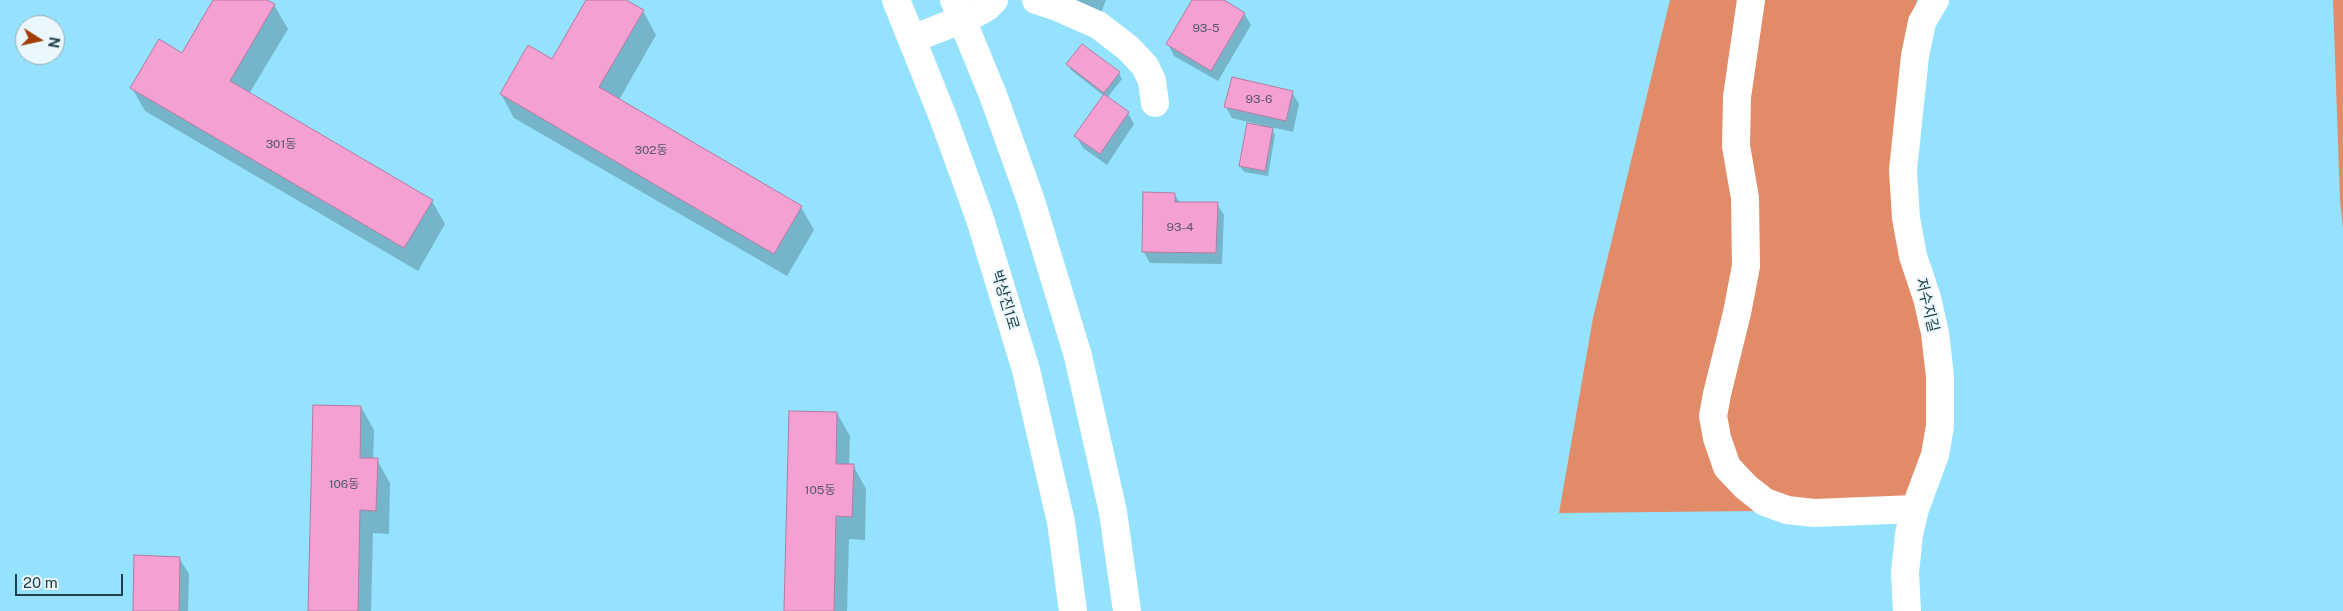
<!DOCTYPE html>
<meta charset="utf-8">
<style>
body{margin:0}
#map{position:relative;width:2343px;height:611px;overflow:hidden;background:#94e2fd;font-family:"Public Sans",sans-serif}
canvas{display:block}
.north{position:absolute;left:15px;top:15px;width:50px;height:50px;box-sizing:border-box;background:#eaf8fe;border:1px solid #99aeb6;border-radius:50%;rotate:100deg;font-size:14px;font-weight:700;line-height:20px;text-align:center;color:#20404b}
.north::after{content:'';display:block;margin:auto;width:18px;height:22px;background:#a13d05;clip-path:polygon(50% 0,100% 100%,50% 72%,0 100%)}
.scale{position:absolute;left:15px;top:574px;width:108px;height:22px;box-sizing:border-box;border:2px solid #20404b;border-top:0;padding-left:6px;font-size:15px;line-height:18px;white-space:nowrap;color:#20404b;-webkit-text-stroke:4px #eaf8fe;paint-order:stroke}
</style>
<div id="map">
<canvas width="2343" height="611"></canvas>
<div class="north">N</div>
<div class="scale">20 m</div>
</div>
<script>
const c = document.querySelector('canvas').getContext('2d');
c.lineJoin = 'round';
function fillPath(path, color) {
  c.fillStyle = color;
  c.fill(path, 'evenodd');
}
function poly(rows) {
  const path = new Path2D();
  for (const r of rows) {
    path.moveTo(r[0], r[1]);
    for (let i = 2; i < r.length; i += 2) path.lineTo(r[i], r[i + 1]);
  }
  return path;
}
function trace(path, color, width, dash) {
  c.strokeStyle = color;
  c.lineWidth = width;
  c.lineCap = dash ? 'butt' : 'round';
  c.setLineDash(dash || []);
  c.stroke(path);
}
function label(font, color, halo, rows, align = 'center') {
  c.font = font + ' "Public Sans","Noto Sans KR",sans-serif';
  c.lineWidth = 4;
  c.setLineDash([]);
  c.textBaseline = 'middle';
  c.strokeStyle = halo;
  c.fillStyle = color;
  for (const [text, x, y, turn = 0] of rows) {
    c.save();
    c.translate(x, y);
    c.rotate((+turn || 0) * Math.PI / 180);
    c.textAlign = isNaN(turn) ? turn : align;
    if (halo) c.strokeText(text, 0, 0);
    c.fillText(text, 0, 0);
    c.restore();
  }
}
const green = poly([
 [1670,0,1741,0,1738,237,1708,393,1756,511,1559,513,1593,318],
 [1759,0,1917,0,1904,48,1925,338,1928,431,1921,461,1905,497,1814,503,1769,492,1736,459,1721,415],
 [2333,0,2343,0,2343,228,2340,200]
]);
const shadow = poly([
 [215,0,265,0,274,5,288,29,249,94,432,201,445,224,418,271,145,111,132,88,183,55],
 [587,0,624,0,643,11,656,35,619,100,801,207,814,230,787,276,514,118,501,94,553,60],
 [1062,0,1106,0,1101,13],
 [1193,0,1221,0,1244,13,1251,25,1218,81,1174,56,1168,44],
 [1068,65,1119,73,1122,79,1107,98,1128,113,1134,124,1107,165,1083,148,1076,136,1104,96,1071,70],
 [1292,92,1299,104,1293,132,1271,127,1275,135,1268,176,1244,172,1240,166,1261,125,1232,118,1226,107],
 [1174,194,1180,203,1217,204,1224,215,1222,264,1150,263,1143,251],
 [361,407,374,430,373,460,377,460,390,483,389,534,373,533,371,611,309,611],
 [837,413,850,436,849,465,853,465,866,489,865,540,849,539,847,611,785,611],
 [179,558,189,574,188,611,134,611]
]);
const building = poly([
 [213,0,267,0,275,4,230,81,433,200,404,248,130,88,159,39,182,53,213,0],
 [586,0,626,0,644,10,599,87,802,206,774,254,500,94,528,45,552,59,586,0],
 [1192,0,1224,0,1245,13,1211,71,1166,44,1192,0],
 [1082,44,1120,72,1104,93,1066,64,1082,44],
 [1232,77,1293,91,1286,121,1224,107,1232,77],
 [1104,94,1129,112,1100,154,1074,136,1104,94],
 [1247,123,1273,128,1265,171,1239,166,1247,123],
 [1143,192,1175,193,1175,202,1218,202,1216,253,1142,252,1143,192],
 [313,405,361,406,360,458,378,458,376,511,360,510,358,611,308,611,313,405],
 [789,411,837,412,836,464,854,464,852,517,836,516,834,611,784,611,789,411],
 [134,555,180,557,179,611,133,611,134,555]
]);
const minor = poly([
 [896,0,943,117,980,219,1026,370,1061,522,1073,611],
 [954,0,993,95,1031,201,1078,356,1113,512,1127,611],
 [1036,0,1057,7,1098,25,1128,48,1145,66,1152,81,1155,103],
 [1751,0,1737,97,1736,146,1745,198,1746,266,1737,313,1717,394,1713,416,1717,438,1727,467,1746,487,1765,502,1787,510,1814,513,1915,509],
 [912,39,971,16,987,7,994,0],
 [1907,611,1905,573,1909,534,1915,509,1935,455,1940,426,1940,377,1935,333,1927,298,1913,256,1906,218,1903,170,1915,56,1922,22,1935,0]
]);
const numberNames = [
 ["93-5",1206,28],
 ["93-6",1259,99],
 ["301동",281,144],
 ["302동",651,150],
 ["93-4",1180,227],
 ["106동",344,484],
 ["105동",820,490]
];
const streetNames = [
 ["박상진1로",1005,300,73],
 ["저수지길",1927,305,76]
];
fillPath(green, '#e28b68');
fillPath(shadow, '#0003');
fillPath(building, '#f4a0d3');
trace(building, '#b57b9e', 1);
trace(minor, '#fff', 28);
label('12px', '#55586d', null, numberNames);
label('15px', '#20404b', '#eaf8fe', streetNames);
</script>
